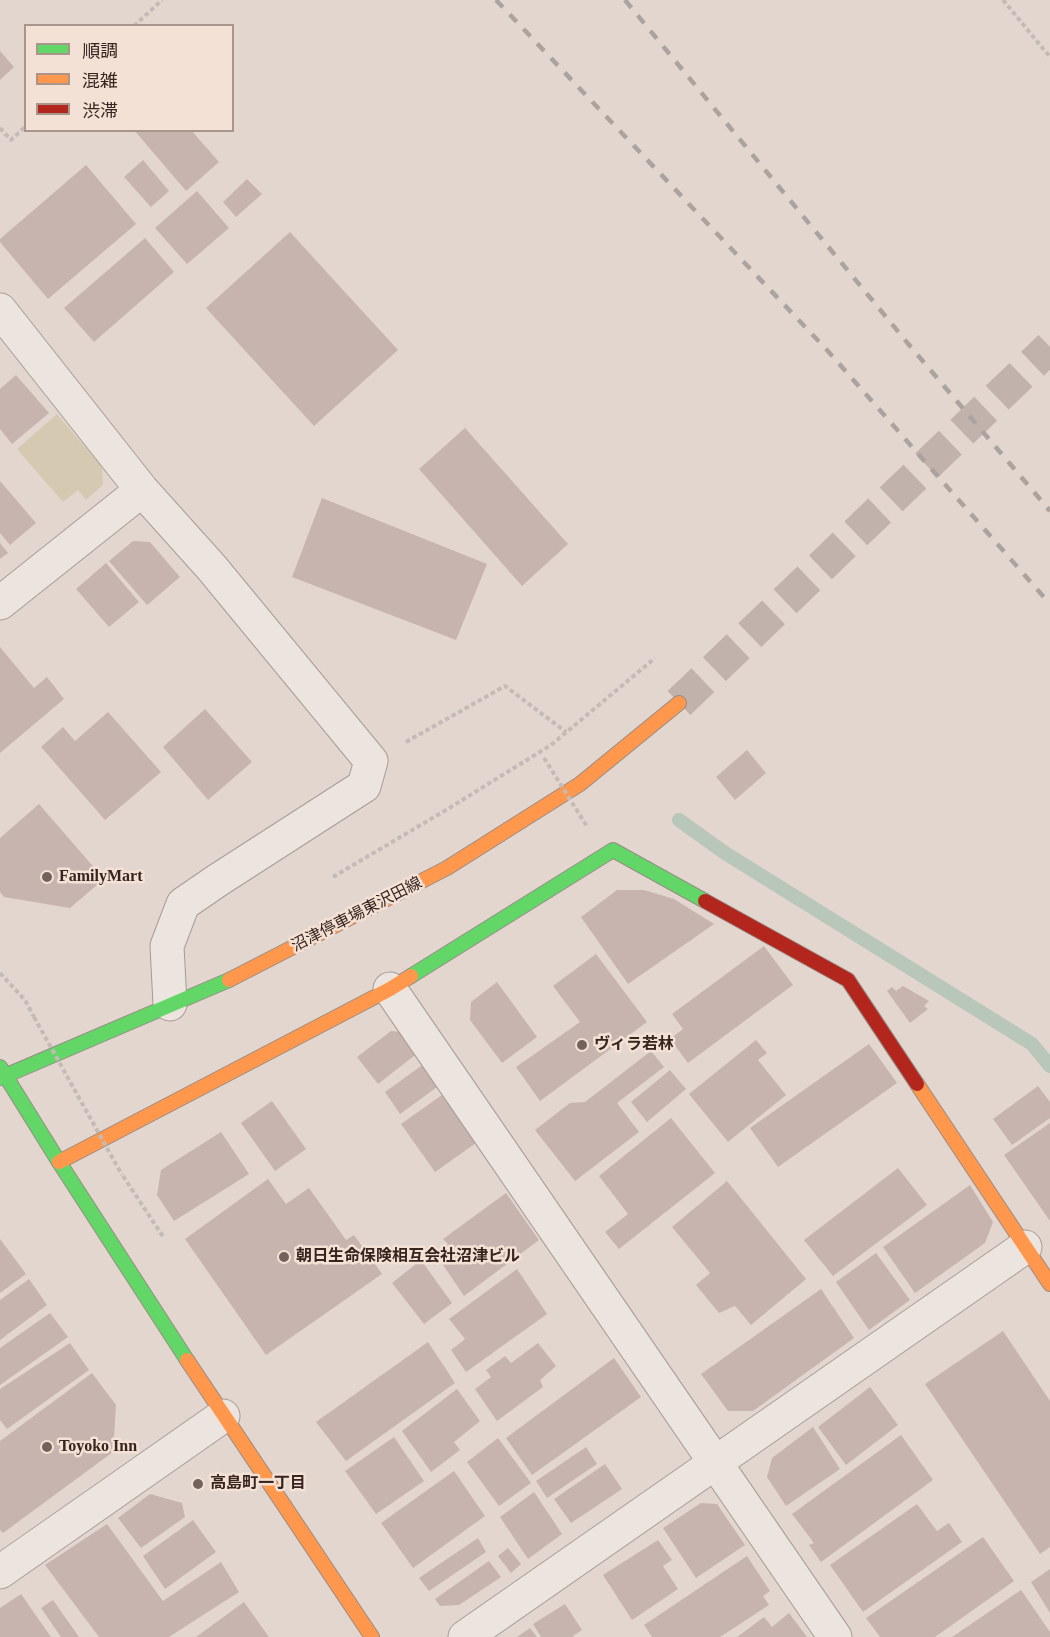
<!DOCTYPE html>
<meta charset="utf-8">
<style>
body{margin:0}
#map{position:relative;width:1050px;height:1637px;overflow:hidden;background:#e3d6ce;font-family:"Times New Roman","Noto Sans JP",serif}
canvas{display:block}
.legend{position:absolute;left:24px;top:24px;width:210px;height:108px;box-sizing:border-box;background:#f4e1d5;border:2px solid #a8958c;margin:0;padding:8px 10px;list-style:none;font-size:18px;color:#37241f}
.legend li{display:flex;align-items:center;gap:12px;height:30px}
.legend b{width:30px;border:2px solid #a8958c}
</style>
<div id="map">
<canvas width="1050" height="1637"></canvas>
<ul class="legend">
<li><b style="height:8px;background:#63d668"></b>順調</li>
<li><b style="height:8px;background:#ff974d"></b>混雑</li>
<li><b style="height:8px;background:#b3261e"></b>渋滞</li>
</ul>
</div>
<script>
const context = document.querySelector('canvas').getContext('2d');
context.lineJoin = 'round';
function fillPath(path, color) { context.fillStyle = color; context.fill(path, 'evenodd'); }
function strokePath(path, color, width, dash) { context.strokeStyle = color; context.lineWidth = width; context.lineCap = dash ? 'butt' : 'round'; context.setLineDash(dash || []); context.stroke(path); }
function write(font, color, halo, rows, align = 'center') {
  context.font = font + ' "Times New Roman","Noto Sans JP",serif'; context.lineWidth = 5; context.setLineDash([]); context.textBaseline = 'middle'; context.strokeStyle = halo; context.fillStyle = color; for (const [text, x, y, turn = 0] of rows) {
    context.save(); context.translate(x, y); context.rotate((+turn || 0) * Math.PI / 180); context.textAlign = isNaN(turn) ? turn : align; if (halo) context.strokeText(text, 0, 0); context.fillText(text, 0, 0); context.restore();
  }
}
fillPath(new Path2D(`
 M57 414 102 467 103 485 86 500 78 490 63 502 17 449Z`), '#d5cab1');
strokePath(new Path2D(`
 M679 820 725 853 1032 1044 1050 1066`), '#b9c6ba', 14);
fillPath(new Path2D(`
 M0 51 14 67 0 80Z
 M134 130H191L219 162 186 191Z
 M143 160 169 191 151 207 124 177Z
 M86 165 136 224 48 299 0 242V239Z
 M247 179 262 194 236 217 223 202Z
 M197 191 229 228 187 264 155 228Z
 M290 232 398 350 314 426 206 308Z
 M145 238 174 272 94 342 64 308Z
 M16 375 49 413 12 444 0 429V389Z
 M465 428 568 544 522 586 419 469Z
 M0 481 36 523 10 545 0 533Z
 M322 498 487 564 456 640 292 577Z
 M133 541 150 542 180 577 147 605 109 561Z
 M0 543 8 553 0 559Z
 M106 563 139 602 109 627 76 589Z
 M0 647 34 688 47 677 64 699 0 753Z
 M205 709 252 762 208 800 163 747Z
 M108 712 161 772 105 820 41 747 63 727 75 741Z
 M747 750 766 773 735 800 716 777Z
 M39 804 104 879 70 908 4 897 0 892V838Z
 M617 890H644L674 899 714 924 628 984 581 917Z
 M764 946 793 985 688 1063 670 1039 683 1029 672 1014Z
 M596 954 647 1022 540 1101 516 1067 580 1022 553 986Z
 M497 982 537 1037 502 1063 470 1020 471 1002Z
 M903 986 929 1001 924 1006 928 1009 910 1023 887 991 892 987 896 991Z
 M391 1031 403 1032 419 1052 378 1084 357 1057Z
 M756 1040 767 1053 758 1060 786 1095 728 1142 689 1094Z
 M869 1044 897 1083 778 1167 750 1128Z
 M651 1051 664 1067 617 1103 639 1132 575 1181 535 1130 570 1103 585 1102Z
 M428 1061 444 1082 400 1114 385 1092Z
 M670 1070 686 1089 647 1122 631 1102Z
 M1038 1086 1050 1102V1118L1012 1145 993 1119Z
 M442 1095 476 1143 435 1172 401 1124Z
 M272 1101 306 1149 275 1171 241 1123Z
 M671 1118 715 1173 619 1249 605 1232 628 1214 599 1176Z
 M1050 1123V1221L1004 1155Z
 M221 1132 249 1174 174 1221 157 1195 161 1170Z
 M898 1168 927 1205 833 1276 804 1240Z
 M268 1179 286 1204 309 1188 346 1240 354 1235 382 1274 266 1355 185 1239Z
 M727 1181 806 1279 751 1325 735 1306 719 1313 696 1285 710 1273 672 1227Z
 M970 1185 993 1222 985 1243 915 1293 883 1247Z
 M506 1193 539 1240 464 1296 435 1253 448 1244 443 1239Z
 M0 1239 26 1274 0 1293Z
 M876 1253 910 1300 869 1330 836 1282Z
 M421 1260 452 1303 424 1324 392 1283Z
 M517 1269 547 1314 466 1372 451 1350 465 1339 449 1319Z
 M29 1279 47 1305 0 1340V1300Z
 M821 1289 854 1338 753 1411H728L701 1374Z
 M50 1313 68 1337 0 1385V1348Z
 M1003 1331 1050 1401V1547L1040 1554 925 1384Z
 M428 1342 455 1383 346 1461 316 1422Z
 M70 1343 89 1370 7 1429 0 1420V1389Z
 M538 1343 556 1366 540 1380 543 1387 497 1421 475 1389 491 1377 486 1370 505 1356 511 1363Z
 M614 1358 641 1397 532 1475 506 1438Z
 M92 1373 116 1405 113 1452 3 1533 0 1530V1441Z
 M870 1387 898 1425 846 1465 818 1427Z
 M457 1389 480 1421 454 1442 460 1450 431 1472 402 1431Z
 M813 1427 840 1469 786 1506 767 1477 772 1458Z
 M901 1435 933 1480 821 1562 809 1545 814 1543 792 1514Z
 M394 1437 424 1481 376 1514 345 1471Z
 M498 1438 531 1483 499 1506 467 1462Z
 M586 1447 597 1464 547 1498 536 1481Z
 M605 1464 622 1489 571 1523 554 1499Z
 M454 1471 485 1516 413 1568 381 1523Z
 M534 1492 562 1534 528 1559 500 1517Z
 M150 1494 182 1503 185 1517 141 1548 118 1518Z
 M701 1503 717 1504 745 1545 696 1578 663 1528Z
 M917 1504 937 1531 949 1523 962 1542 863 1612 830 1565Z
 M193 1520 216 1552 165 1589 143 1556Z
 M107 1524 163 1601 221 1562 239 1592 169 1637H99L45 1565Z
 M983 1537 1014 1581 935 1637H880L866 1618Z
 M478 1538 486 1552 429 1591 419 1578Z
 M658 1540 672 1560 663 1566 678 1589 632 1620 603 1575Z
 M508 1548 521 1564 511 1573 498 1556Z
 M747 1556 770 1591 763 1596 769 1605 720 1637H652L644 1625Z
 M489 1561 501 1577 459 1605 440 1606 435 1599Z
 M1050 1569V1613L1031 1582Z
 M1021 1590 1050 1632V1637H952Z
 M21 1594 51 1637H0V1608Z
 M53 1600 79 1637H61L41 1608Z
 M244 1602 269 1637H196Z
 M565 1604 582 1630 573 1636 574 1637H541L533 1624Z
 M789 1613 807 1637H737L764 1617 772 1627Z
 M530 1628 537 1637H517Z`), '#c7b4af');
strokePath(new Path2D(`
 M679 703 1050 347`), '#c1b2ab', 33, [33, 16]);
const street = new Path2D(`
 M0 310 142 490 212 568 371 761 364 786 218 880 183 904 167 946 170 1004
 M0 603 142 490
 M390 989 835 1637
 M0 1572 223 1416
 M465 1637 1025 1247`);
const fast = new Path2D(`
 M411 976 613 850 705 901
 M0 1067 59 1162 187 1360
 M0 1078 229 980`);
const slow = new Path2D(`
 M229 980 447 868 580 784 679 703
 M917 1084 1050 1284
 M59 1162 390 989 411 976
 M187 1360 372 1637`);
const jam = new Path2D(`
 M705 901 848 980 917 1084`);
strokePath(street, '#a89c97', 35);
strokePath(fast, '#988c86', 16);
strokePath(slow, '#988c86', 16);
strokePath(jam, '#988c86', 16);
strokePath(new Path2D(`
 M1003 0 1050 57
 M134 26 162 0
 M0 128 11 140 26 126
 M406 742 505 686 566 732
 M333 877 446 810 551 745 655 658
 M0 973 25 1000 34 1017
 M123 1176 164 1238`), '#c4bbb6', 4, [4.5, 3]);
strokePath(street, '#ece4df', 33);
strokePath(fast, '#63d668', 14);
strokePath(slow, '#ff974d', 14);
strokePath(jam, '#b3261e', 14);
strokePath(new Path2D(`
 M496 0 827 350 1050 604
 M625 0 910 346 1050 511`), '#aba39f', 4.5, [10, 10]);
strokePath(new Path2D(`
 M544 758 588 828
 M34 1017 122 1175`), '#c4bbb6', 4, [4.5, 3]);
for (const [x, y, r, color] of [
 [47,877,6,"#73625c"],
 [582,1045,6,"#73625c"],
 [284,1257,6,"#73625c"],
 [47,1447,6,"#73625c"],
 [198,1484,6,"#73625c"]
]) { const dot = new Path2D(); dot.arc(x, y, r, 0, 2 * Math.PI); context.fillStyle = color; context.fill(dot); strokePath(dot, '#f4e1d5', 2); }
write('bold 16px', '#37241f', '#f4e1d5', [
 ["FamilyMart",59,877],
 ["ヴィラ若林",594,1045],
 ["朝日生命保険相互会社沼津ビル",296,1257],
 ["Toyoko Inn",59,1447],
 ["高島町一丁目",210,1484]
], 'left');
write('16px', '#37241f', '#f4e1d5', [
 ["沼津停車場東沢田線",357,915,-27]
]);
</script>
